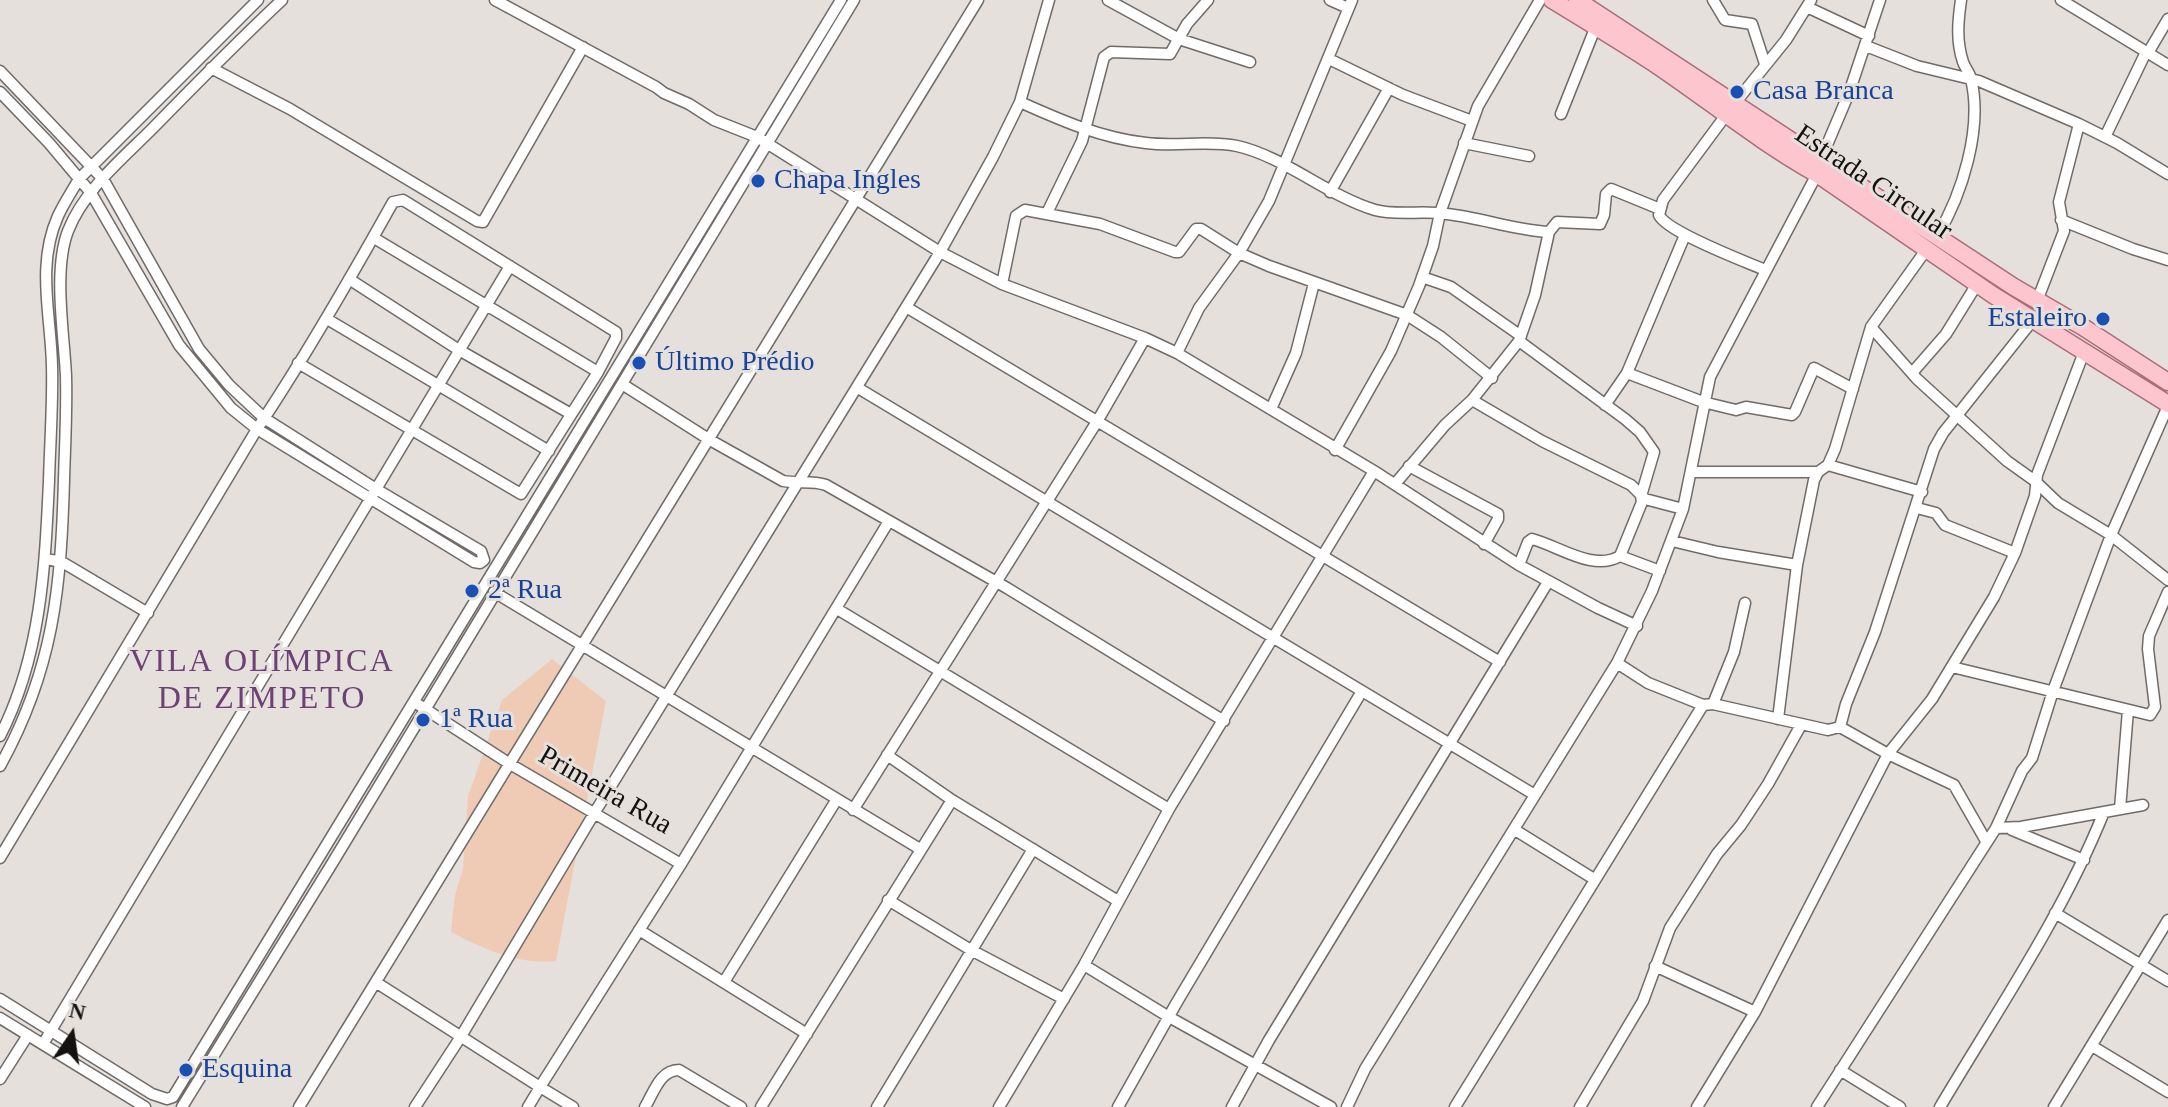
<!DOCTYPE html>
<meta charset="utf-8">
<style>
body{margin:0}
#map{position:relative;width:2168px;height:1107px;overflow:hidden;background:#e6e0dd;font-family:"Times New Roman",serif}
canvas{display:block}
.north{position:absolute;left:32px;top:995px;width:80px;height:80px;-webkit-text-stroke:6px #e6e0dd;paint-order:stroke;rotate:13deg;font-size:22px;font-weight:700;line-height:32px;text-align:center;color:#141211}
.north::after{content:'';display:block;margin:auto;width:28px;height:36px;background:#141211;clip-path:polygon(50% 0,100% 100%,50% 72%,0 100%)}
</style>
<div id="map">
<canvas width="2168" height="1107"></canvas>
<div class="north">N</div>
</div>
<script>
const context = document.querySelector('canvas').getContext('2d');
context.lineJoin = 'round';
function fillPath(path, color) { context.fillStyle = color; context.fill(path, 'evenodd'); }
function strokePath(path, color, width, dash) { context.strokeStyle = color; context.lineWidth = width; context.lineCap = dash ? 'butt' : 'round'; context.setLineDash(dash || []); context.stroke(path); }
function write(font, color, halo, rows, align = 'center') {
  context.font = font + ' "Times New Roman",serif'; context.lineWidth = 6; context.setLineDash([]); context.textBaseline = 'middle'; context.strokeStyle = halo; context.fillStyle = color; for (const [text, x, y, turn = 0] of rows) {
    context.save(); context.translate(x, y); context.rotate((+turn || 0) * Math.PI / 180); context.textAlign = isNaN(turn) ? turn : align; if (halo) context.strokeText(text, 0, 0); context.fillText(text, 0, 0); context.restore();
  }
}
fillPath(new Path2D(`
 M552 659 606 701 556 961C519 965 483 949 451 932L455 895 463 869 468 796 502 700Z`), '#efcbb5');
const minor = new Path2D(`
 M495 0 656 87 664 93 689 104 714 120 757 137 940 252 1002 284 1145 338 1177 353 1374 471 1519 565 1598 608 1637 626
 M1108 0 1179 39 1250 62
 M1330 0 1348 8
 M1713 0 1725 20 1752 24 1765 64
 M2061 0 2168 65
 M1807 7 1869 36
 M1866 46 1917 66 1979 81 2079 124 2117 143 2168 174
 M2148 53 2168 19
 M1329 59 1403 95 1472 121
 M211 68 290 109 477 221 483 222 583 47
 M0 71 103 179 199 349 229 385 264 418 376 489 481 551 484 560 480 563 474 562 257 429 231 408 179 345 91 193 49 143 0 92
 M1020 102C1060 120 1101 138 1146 143 1176 147 1208 140 1237 146 1283 156 1328 196 1375 210 1395 216 1425 210 1447 214 1482 218 1514 230 1549 232L1557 222 1600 224 1604 215 1606 194 1611 189 1660 209
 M1735 103 1786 40 1811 0
 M1561 114 1596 26
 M1726 115 1663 200 1659 215C1667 232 1744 261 1765 270
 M2105 137 2146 52
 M1464 143 1529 156
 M1821 159 1849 93 1880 0
 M1330 192 1389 88
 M1047 213 1082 141 1104 57 1111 52 1170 54 1187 24 1208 0
 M2061 220 2133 249 2168 260
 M1937 236C1962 195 1983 128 1971 79 1970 73 1965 68 1963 62 1956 41 1958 21 1961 0
 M374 238 598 372
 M1422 277 1451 287 1521 336
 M349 279 459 350 571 414
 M1002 284 1016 216 1025 210 1100 224 1175 252H1179L1196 229H1201L1239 253 1269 266 1407 315 1441 337 1492 378
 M2037 301 2064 231 2059 202 2079 124
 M906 307 1500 662
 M327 319 549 451
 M1871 327 1917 379 2007 461 2035 481 2058 503 2111 535 2168 580
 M1177 353 1199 308 1239 253 1269 201 1352 0
 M1627 373 1703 402 1736 410 1746 407 1792 415 1795 412 1814 368 1853 389
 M1912 373 1946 334 1977 284
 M622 384 710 440 783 481C798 484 811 480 826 485L1007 588 1224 721
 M858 388 1535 795
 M1472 400 1542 441 1631 485 1645 499 1683 509
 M1605 405 1627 373 1685 235
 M1271 409 1296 353 1314 283
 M1335 450 1391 351 1419 286 1433 246 1440 213 1478 106 1540 0
 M1828 465 1922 492
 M1409 466 1498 514V519L1484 544
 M1691 472H1818
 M1395 484 1445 425 1472 400 1519 341 1535 295 1549 232
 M1917 508 1936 513 1945 525 2015 553
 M1672 541 1718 552 1797 565
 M1620 556 1660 571
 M46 559 62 562 148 613
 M1519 565 1528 542 1532 539C1559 546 1593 572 1620 556L1642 502 1641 496 1654 452 1640 432 1625 419 1519 341
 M494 592 920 849
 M837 609 1169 809
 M1617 663 1648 683 1703 705 1713 704 1828 730 1840 727 1888 754 1954 785 1986 841
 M1952 667 2150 715 2155 707 2148 649 2149 636 2168 592
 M1713 704 1734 652 1745 603
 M419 705 510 764 681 864
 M1778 719 1797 565 1814 480 1818 472 1828 465 1835 449 1871 327 1926 250
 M1840 727 1846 704 1875 632 1934 449 1943 433 2033 320
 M0 736C41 656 45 568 49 481 50 443 53 404 52 366 51 315 36 265 58 216 64 203 72 191 79 179L258 0
 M887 755 952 800 1118 901
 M0 766C54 669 61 587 64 479 65 445 67 410 66 376 64 333 53 270 68 231 84 190 122 159 152 129 195 85 237 42 282 0
 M2120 809 2128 710
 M853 810 1098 420 1145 338
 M1996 828 2021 827 2143 805
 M1515 830 1594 879
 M2012 830 2084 860
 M0 858 257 429C306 356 350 279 393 202L403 200 616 332V338L598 372 521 494 298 363
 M888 900 971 950 1064 999
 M2055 913 2168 981
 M639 930 807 1034
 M1084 965 1169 1017 1331 1107
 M1655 966 1755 1012
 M724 982 837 799
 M377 983 540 1087 681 864 889 521
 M0 999 152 1094 167 1099 173 1097 841 0
 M0 1018 145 1107
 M43 1044 510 266
 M2092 1046 2168 1092
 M1840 1070 1900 1107
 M0 1079 28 1035
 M182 1107 333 862 854 0
 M299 1107 978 0
 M415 1107 460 1038 595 812 940 252 993 157 1020 102 1049 0
 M528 1107 540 1087 573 1107
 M645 1107C654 1092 660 1070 679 1070L741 1107
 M761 1107 952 800
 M877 1107 1033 849
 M999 1107 1084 965 1169 809 1374 471
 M1118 1107 1177 1002 1362 691
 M1232 1107 1269 1040 1548 582
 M1347 1107 1365 1069 1617 663 1652 591 1683 509 1710 377 1817 174
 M1455 1107 1703 705
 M1580 1107 1643 1001 1670 928 1717 854 1741 825 1768 784 1801 725
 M1697 1107 1755 1012 1888 754 1932 699 1994 597 2015 553 2035 496 2037 475 2084 352
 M1817 1107 1996 828 2022 771 2032 758 2053 691 2111 535 2168 406
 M1940 1107C1997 1011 2062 916 2104 812
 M2054 1107 2168 920`);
const primary = new Path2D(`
 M1552 0C1588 22 1623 43 1658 66 1711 102 1760 142 1817 174L1993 295 2168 404
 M1577 0 2014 287 2083 327 2168 382`);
strokePath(minor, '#706b68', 13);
strokePath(primary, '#ab6d77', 19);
strokePath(minor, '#fff', 10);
strokePath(primary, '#fdc5ce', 16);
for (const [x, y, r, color] of [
 [1737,92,8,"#1a4fb4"],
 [758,181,8,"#1a4fb4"],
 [2103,319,8,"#1a4fb4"],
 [639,363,8,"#1a4fb4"],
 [472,591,8,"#1a4fb4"],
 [423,720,8,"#1a4fb4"],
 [186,1070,8,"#1a4fb4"]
]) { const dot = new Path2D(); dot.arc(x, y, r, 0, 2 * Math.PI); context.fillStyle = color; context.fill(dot); strokePath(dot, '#e6e0dd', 3); }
write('28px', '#164399', '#e6e0dd', [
 ["Casa Branca",1753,92],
 ["Chapa Ingles",774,181],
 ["Estaleiro",2087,319,"right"],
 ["Último Prédio",655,363],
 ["2ª Rua",488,591],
 ["1ª Rua",439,720],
 ["Esquina",202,1070]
], 'left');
write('28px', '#141211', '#e6e0dd', [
 ["Estrada Circular",1873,183,34],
 ["Primeira Rua",605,791,30]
]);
context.letterSpacing = '2px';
write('32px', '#6d4076', '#e6e0dd', [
 ["VILA OLÍMPICA",262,663],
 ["DE ZIMPETO",262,700]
]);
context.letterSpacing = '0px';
</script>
